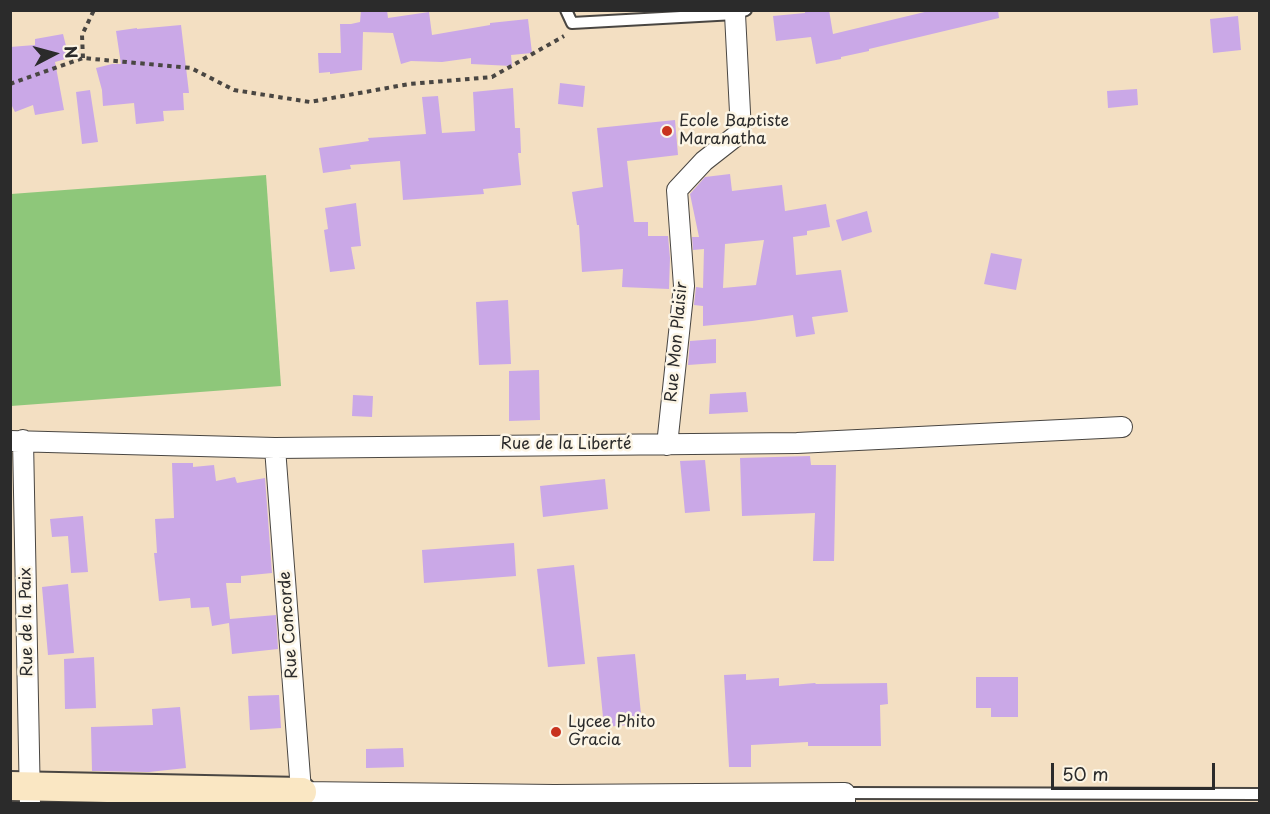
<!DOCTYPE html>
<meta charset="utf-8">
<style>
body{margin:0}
#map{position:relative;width:1270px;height:814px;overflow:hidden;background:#f3dfc2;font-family:"Playpen Sans",sans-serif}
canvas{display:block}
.frame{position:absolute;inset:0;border:12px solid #2b2b2b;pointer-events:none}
.north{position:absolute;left:24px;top:24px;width:60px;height:60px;-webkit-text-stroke:4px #fcf5e5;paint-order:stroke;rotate:84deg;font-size:16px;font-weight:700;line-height:24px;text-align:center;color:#2b2b2b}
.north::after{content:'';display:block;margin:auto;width:21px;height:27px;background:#2b2b2b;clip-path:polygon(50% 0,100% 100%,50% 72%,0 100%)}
.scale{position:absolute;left:1051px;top:763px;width:164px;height:27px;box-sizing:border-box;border:3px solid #2b2b2b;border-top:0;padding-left:8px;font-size:18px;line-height:21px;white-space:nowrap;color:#2b2b2b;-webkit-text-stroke:4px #fcf5e5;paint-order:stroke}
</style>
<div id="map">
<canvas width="1270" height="814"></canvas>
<div class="frame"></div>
<div class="north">N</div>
<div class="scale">50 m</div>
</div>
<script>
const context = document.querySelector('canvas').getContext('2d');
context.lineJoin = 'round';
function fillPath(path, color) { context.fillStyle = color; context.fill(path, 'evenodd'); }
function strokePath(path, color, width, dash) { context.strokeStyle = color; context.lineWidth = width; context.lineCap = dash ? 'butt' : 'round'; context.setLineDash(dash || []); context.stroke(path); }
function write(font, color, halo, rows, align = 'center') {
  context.font = font + ' "Playpen Sans",sans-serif'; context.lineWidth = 5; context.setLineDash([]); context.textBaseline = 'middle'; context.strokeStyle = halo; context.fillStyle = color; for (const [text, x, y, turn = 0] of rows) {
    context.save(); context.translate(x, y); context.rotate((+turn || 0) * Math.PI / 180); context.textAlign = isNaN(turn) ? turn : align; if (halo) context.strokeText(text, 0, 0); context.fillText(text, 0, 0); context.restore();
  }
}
fillPath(new Path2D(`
 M266 175 281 386 11 406V194Z`), '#8ec77a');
fillPath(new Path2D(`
 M361 10H387L388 18 429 12 432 35 490 25V23L528 19 532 53 511 55 512 66 471 64V58L442 62 411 61 401 64 393 33 363 32 362 70 330 74V72L319 73 318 53H341L340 24H351L360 22Z
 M805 10H829L833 34 933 10H998L999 18 869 49V51L841 57V59L816 64 811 37 776 41 773 16 805 13Z
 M1238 16 1241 50 1213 53 1210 19Z
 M181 25 189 93H183L184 110 163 111 164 121 136 124 134 103 103 106 102 90 96 68 112 64H121L116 31 137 28V29Z
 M63 34 69 58 55 62 64 110 35 115 33 105 15 112 10 102V47L35 45V39Z
 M560 83 585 86 583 107 558 104Z
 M513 88 515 128H520L521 153H518L521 185 483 189 484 194 403 200 400 161 350 165 351 169 323 173 319 148 369 141 368 138 426 134 422 97 438 96 442 133 475 131 473 92Z
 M1137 89 1138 105 1108 108 1107 91Z
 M90 90 98 142 82 144 76 92Z
 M675 120 678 155 627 161 634 222H648V236H668L670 258 669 289 622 287 623 269 582 272 579 225H577L572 192 603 187 597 128Z
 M730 174 732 191 782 185 785 211 826 204 830 227 807 231V235L793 237 796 275 841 270 848 312 812 317 815 334 796 337 793 315 752 321 703 326V306L694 305 696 287 703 288 704 249 693 250 692 237H699L690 194 705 177ZM764 240 756 285 723 288 725 244Z
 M356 203 361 246 351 247 355 269 330 272 324 230 328 229 325 208Z
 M867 211 872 232 842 241 836 220Z
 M991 253 1022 259 1016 290 984 284Z
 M508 300 511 364 479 365 476 302Z
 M716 339V363L688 365 690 341Z
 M539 370 540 420 509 421V371Z
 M746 392 748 412 709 414 710 394Z
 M353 395 373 396 372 417 352 416Z
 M810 456 811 465H836L834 561H813L815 513 742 516 740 458Z
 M705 460 710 511 685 513 680 461Z
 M172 463H193V467L214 465 216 481 235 477 237 483 265 478 272 573 241 576V583H226L230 619 276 615 278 649 232 654 229 623 212 626 209 607 191 608 190 598 159 601 154 553H157L155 519 174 518Z
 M605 479 608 509 543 517 540 486Z
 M83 516 88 572 71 573 68 536 52 537 50 519Z
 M514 543 516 576 424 583 422 550Z
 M574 565 585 664 548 667 537 569Z
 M68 584 74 653 48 655 42 587Z
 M635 654 642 724 604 727 597 657Z
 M94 657 96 708 65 709 64 659Z
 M746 674V680L779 678V686L815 683 816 684 887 683 888 704 880 705 881 746H808V742L751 745V767H729L724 675Z
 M976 677H1018V717H991V708H976Z
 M279 695 281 728 250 730 248 696Z
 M180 707 186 768 149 772 92 771 91 727 153 725 152 709Z
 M403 748 404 767 366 768V749Z`), '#caa8e7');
const lane = new Path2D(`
 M566 10 572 23 735 14 746 10
 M845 793 1260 794`);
const street = new Path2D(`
 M23 440 30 804
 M10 441 275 448 797 443 1122 427
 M667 445 684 286 677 190 704 161 741 132 735 14
 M275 448 302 804
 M302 792 554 795 845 793V804`);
const secondary = new Path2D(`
 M10 786 302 792`);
strokePath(lane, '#494642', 14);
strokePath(street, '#494642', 22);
strokePath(secondary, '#494642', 32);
strokePath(new Path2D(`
 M83 58 82 35 94 10
 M10 84 83 58 191 68 234 90 310 102 409 84 492 77 564 36`), '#494642', 4, [4.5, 4.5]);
strokePath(lane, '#fff', 10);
strokePath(street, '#fff', 20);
strokePath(secondary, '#fae7c3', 28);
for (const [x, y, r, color] of [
 [667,131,6,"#c8321e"],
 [556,732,6,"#c8321e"]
]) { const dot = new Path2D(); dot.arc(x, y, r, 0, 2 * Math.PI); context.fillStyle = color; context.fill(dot); strokePath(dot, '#fcf5e5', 2); }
write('16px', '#2b2b2b', '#fcf5e5', [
 ["Ecole Baptiste",679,122],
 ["Maranatha",679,140],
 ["Lycee Phito",568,723],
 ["Gracia",568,741]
], 'left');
write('16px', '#2b2b2b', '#fcf5e5', [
 ["Rue Mon Plaisir",677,342,-85],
 ["Rue de la Liberté",566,445],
 ["Rue de la Paix",27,622,-91],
 ["Rue Concorde",289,625,-94]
]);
</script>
